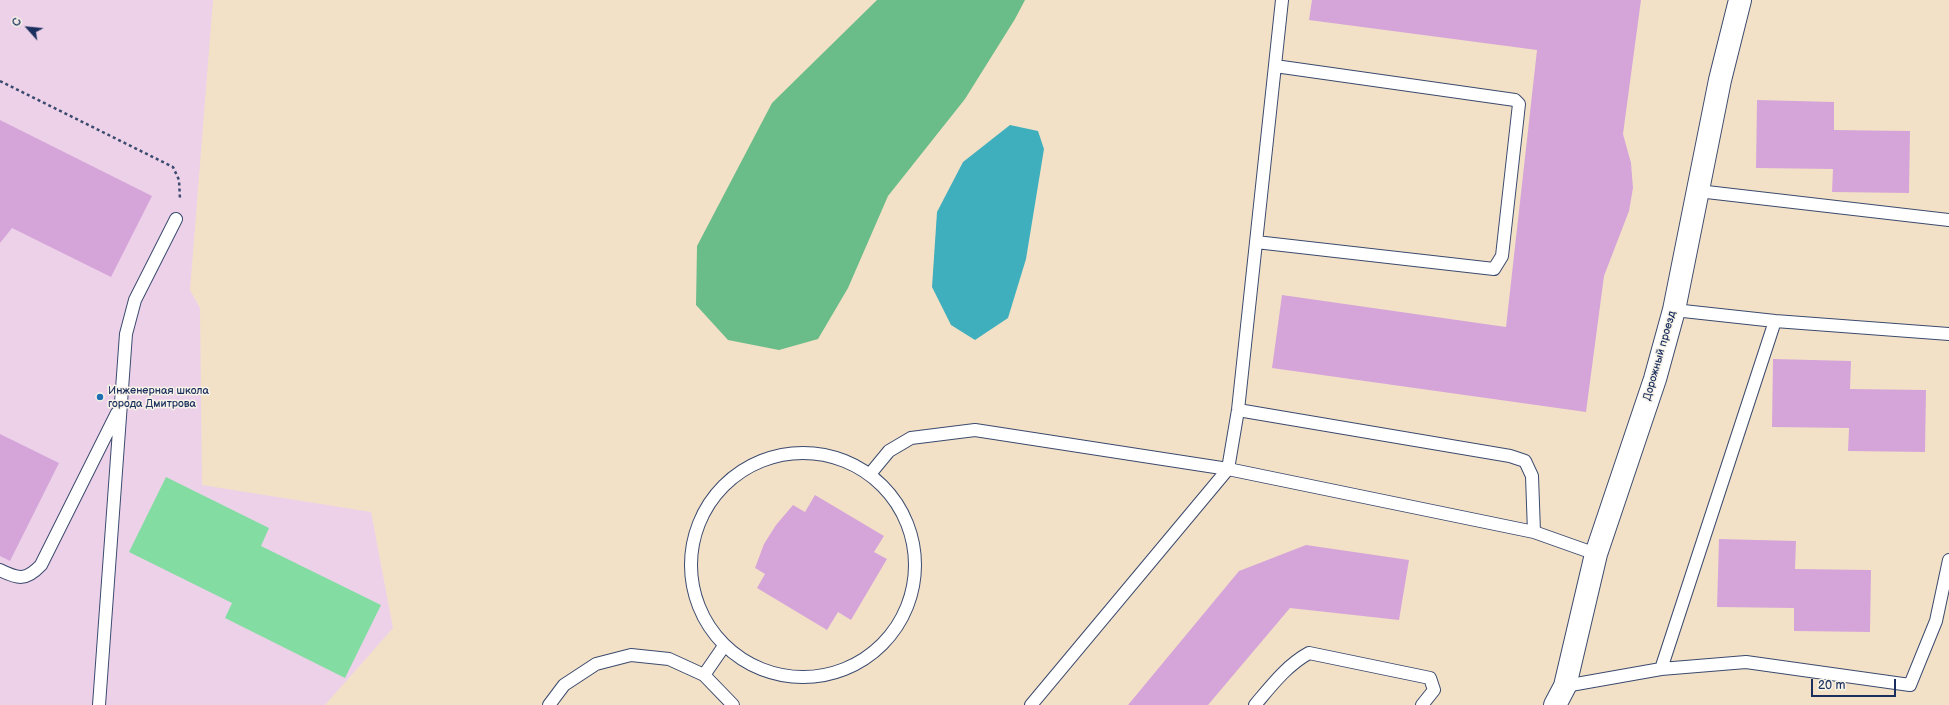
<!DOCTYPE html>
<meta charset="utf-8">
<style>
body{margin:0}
#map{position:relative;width:1949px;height:705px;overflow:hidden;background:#f3e1c7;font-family:"Balsamiq Sans",sans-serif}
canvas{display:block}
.north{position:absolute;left:8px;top:8px;width:40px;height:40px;-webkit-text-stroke:3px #f7f3e8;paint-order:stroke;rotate:297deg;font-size:11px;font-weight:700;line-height:16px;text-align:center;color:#1b2f5e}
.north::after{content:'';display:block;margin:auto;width:14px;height:18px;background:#1b2f5e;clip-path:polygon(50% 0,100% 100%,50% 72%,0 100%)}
.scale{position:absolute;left:1811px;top:679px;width:85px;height:18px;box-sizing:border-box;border:2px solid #1b2f5e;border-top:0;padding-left:5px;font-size:12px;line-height:14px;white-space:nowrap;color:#1b2f5e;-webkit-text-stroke:3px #f7f3e8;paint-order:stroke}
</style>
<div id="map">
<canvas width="1949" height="705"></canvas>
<div class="north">С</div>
<div class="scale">20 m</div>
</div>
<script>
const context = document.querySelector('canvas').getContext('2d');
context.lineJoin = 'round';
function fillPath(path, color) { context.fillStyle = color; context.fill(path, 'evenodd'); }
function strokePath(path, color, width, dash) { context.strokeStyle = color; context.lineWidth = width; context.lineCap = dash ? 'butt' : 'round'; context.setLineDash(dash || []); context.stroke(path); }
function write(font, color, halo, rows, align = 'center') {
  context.font = font + ' "Balsamiq Sans",sans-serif'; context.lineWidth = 3; context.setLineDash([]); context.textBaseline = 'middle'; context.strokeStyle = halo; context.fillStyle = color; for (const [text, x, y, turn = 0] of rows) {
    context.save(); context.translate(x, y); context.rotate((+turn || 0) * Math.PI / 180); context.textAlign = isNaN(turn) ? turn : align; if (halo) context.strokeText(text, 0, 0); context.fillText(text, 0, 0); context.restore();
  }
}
fillPath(new Path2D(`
 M0 0H213L190 290 200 308 202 485 371 512 393 628 325 705H0Z`), '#edd1e9');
fillPath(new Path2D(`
 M166 477 269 528 261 546 381 605 345 678 225 618 232 603 129 552Z`), '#83dda3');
fillPath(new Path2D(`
 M877 0H1025L1015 19 965 99 888 196 848 288 818 339 779 350 728 340 696 305 697 246 772 103Z`), '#6abc89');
fillPath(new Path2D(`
 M1010 125 1038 131 1044 149 1026 259 1008 318 975 340 951 325 932 287 937 212 963 162Z`), '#40afbd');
fillPath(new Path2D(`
 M1312 0H1641L1623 134 1631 163 1633 188 1629 211 1604 276 1586 412 1272 368 1282 295 1506 327 1537 50 1309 20Z
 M1757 100 1834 102V130L1910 131 1909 193 1832 192 1833 169 1756 168Z
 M0 120 152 196 111 277 12 228 0 243Z
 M1773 359 1851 361 1850 389 1926 390 1925 452 1848 451 1849 428 1772 427Z
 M0 434 59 463 10 561 0 556Z
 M815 495 884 536 874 552 887 559 851 620 838 612 827 630 757 588 765 574 755 568 764 544 776 525 793 505 805 512Z
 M1719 539 1796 541 1795 569 1871 570 1870 632 1794 631V608L1717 607Z
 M1306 545 1409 560 1399 620 1290 608 1208 705H1128L1239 571Z`), '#d5a5da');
const lane = new Path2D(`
 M1698 191 1949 220
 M1256 242 1494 269 1502 256 1519 104 1515 100 1275 66
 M1674 310 1775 321 1949 334
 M1238 410 1510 456 1525 461 1532 476 1534 532
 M691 565a112 112 0 1 1 224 0a112 112 0 1 1-224 0Z
 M870 474 889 451 911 438 975 430 1228 469 1534 532 1596 554
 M0 570C18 579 26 581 41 565L117 413
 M1661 669 1775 321
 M704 675 724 646
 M1565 686 1661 669 1746 662 1910 685 1936 621 1949 560
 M99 705 126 334 135 300 176 219
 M549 705 564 685 596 664 631 655 669 659 704 675 733 705
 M1031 705 1228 469 1238 410 1282 0
 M1255 705C1271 686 1287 665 1309 653L1430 678 1434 690 1422 705`);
const street = new Path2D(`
 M1555 705 1565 686 1596 554 1655 379 1674 310 1720 80 1740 0`);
strokePath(lane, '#3b4a6e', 14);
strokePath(street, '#3b4a6e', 24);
strokePath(new Path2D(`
 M0 81 173 167 179 180 180 199`), '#3b4a6e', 2.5, [3, 3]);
strokePath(lane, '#fff', 12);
strokePath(street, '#fff', 22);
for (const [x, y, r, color] of [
 [100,397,4,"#1f6fb2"]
]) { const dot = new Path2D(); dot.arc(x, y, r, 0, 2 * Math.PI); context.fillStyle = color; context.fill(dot); strokePath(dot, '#f7f3e8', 1.5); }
write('11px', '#1b2f5e', '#f7f3e8', [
 ["Дорожный проезд",1660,356,-74]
]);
write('11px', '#1b2f5e', '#f7f3e8', [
 ["Инженерная школа",108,391],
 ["города Дмитрова",108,404]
], 'left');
</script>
